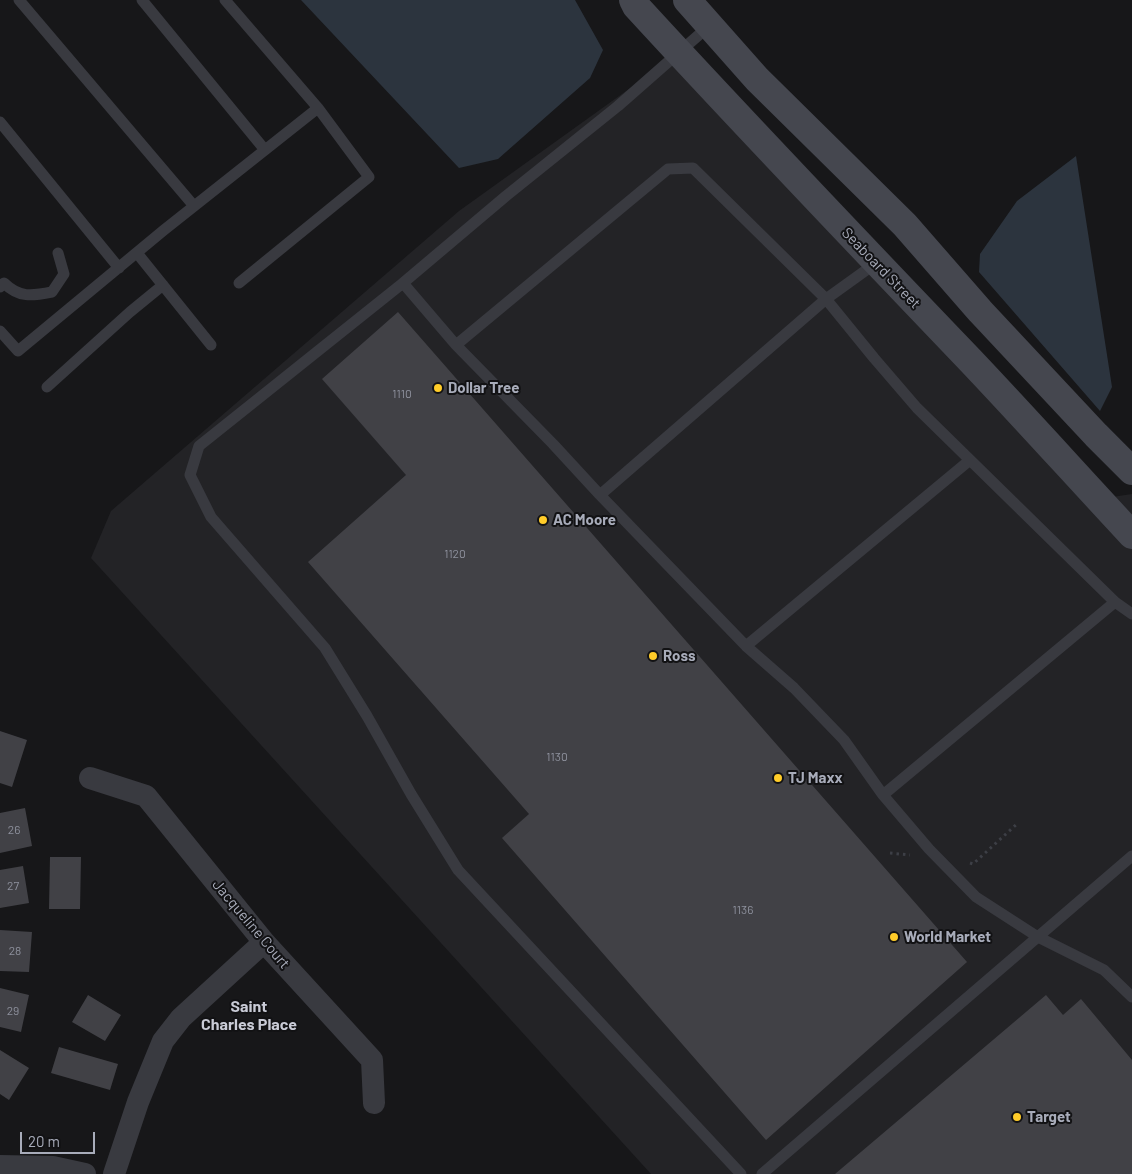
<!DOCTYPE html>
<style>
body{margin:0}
#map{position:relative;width:1132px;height:1174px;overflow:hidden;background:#171719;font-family:Barlow,sans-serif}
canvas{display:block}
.scale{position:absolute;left:20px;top:1132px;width:75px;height:22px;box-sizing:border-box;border:2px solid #a8acba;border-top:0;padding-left:6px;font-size:15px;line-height:18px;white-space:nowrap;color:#a8acba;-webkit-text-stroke:4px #121214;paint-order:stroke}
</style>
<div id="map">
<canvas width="1132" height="1174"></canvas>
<div class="scale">20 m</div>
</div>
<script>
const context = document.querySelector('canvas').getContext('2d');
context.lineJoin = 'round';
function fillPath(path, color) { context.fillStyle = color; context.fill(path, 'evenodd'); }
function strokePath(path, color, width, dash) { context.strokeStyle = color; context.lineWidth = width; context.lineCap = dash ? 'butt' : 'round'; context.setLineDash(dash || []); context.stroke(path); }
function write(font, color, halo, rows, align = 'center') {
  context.font = font + ' Barlow,sans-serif'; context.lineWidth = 4; context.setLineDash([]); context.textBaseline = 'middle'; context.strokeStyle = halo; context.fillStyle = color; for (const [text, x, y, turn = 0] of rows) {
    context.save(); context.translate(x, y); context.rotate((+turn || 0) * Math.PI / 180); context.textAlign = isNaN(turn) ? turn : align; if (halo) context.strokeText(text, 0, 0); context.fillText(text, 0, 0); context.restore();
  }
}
fillPath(new Path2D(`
 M679 53 1099 499 1132 494V1174H651L91 558 111 511 459 211Z`), '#232326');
fillPath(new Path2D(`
 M301 0H575L603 50 590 78 498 159 459 168Z
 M1076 156 1112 387 1100 411 979 272 980 254 1017 201Z`), '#2c343e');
fillPath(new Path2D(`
 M398 312 967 962 766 1140 502 838 529 814 308 562 406 475 322 379Z
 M0 731 27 740 12 787 0 783Z
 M25 808 32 846 0 853V813Z
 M50 857H81L80 909H49Z
 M23 866 29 903 0 908V870Z
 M0 930 32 932 29 972 0 971Z
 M0 988 29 995 21 1032 0 1027Z
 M88 995 121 1015 105 1041 72 1022Z
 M1046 995 1063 1015 1081 999 1132 1060V1174H835Z
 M59 1047 118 1064 110 1090 51 1073Z
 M0 1050 29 1068 9 1100 0 1094Z`), '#414146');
strokePath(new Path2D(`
 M890 853 910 855
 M970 863 973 864 1018 823`), '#3d3f46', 3, [2.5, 4]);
strokePath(new Path2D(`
 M19 0 194 206
 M142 0 265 150
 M225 0 318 108
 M709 26 618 106 506 196 403 283 199 446 190 475 211 517 325 648 367 716 411 794 458 870 741 1174
 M0 122 119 268
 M137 253 211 345
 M403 283 456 345 553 444 600 495 746 646 794 688 844 740 883 795 929 849 976 897 1038 937 1104 970 1132 997
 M0 287 4 283C19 298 32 296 52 292L64 274 58 253
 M0 331 18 351 164 230 318 108 369 177 239 283
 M456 345 668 169 693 168 826 299 874 358 917 408 1115 602 1132 614
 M47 387 130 312 163 285
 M600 495 826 299 876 263
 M746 646 970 460
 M883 795 1115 602
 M762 1174 1132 856`), '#393a40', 11);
strokePath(new Path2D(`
 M90 778 146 796 264 942 372 1060 374 1103
 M0 1166 53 1167 85 1174
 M114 1174 138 1102 163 1041 181 1018 264 942`), '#393a40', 22);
strokePath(new Path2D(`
 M633 0 636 6C746 126 858 243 970 360 1025 418 1078 477 1132 535
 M687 0 757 79 905 225 980 311 1096 435 1132 471`), '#45474f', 28);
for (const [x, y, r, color] of [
 [438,388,5,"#ffcc29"],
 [543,520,5,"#ffcc29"],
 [653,656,5,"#ffcc29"],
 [778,778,5,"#ffcc29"],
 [894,937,5,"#ffcc29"],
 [1017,1117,5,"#ffcc29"]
]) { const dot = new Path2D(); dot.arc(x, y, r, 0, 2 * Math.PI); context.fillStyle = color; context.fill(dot); strokePath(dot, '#121214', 2); }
write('12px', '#8e919d', null, [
 ["1110",402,394],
 ["1120",455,554],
 ["1130",557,757],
 ["26",14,830],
 ["27",13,886],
 ["1136",743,910],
 ["28",15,951],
 ["29",13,1011]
]);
write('15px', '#a8acba', '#121214', [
 ["Seaboard Street",881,268,46],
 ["Jacqueline Court",251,924,50]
]);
write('bold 15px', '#a8acba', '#121214', [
 ["Dollar Tree",448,388],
 ["AC Moore",553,520],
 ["Ross",663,656],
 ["TJ Maxx",788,778],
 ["World Market",904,937],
 ["Target",1027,1117]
], 'left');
write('bold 16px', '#c9cbd6', '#121214', [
 ["Saint",249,1007],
 ["Charles Place",249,1025]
]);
</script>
